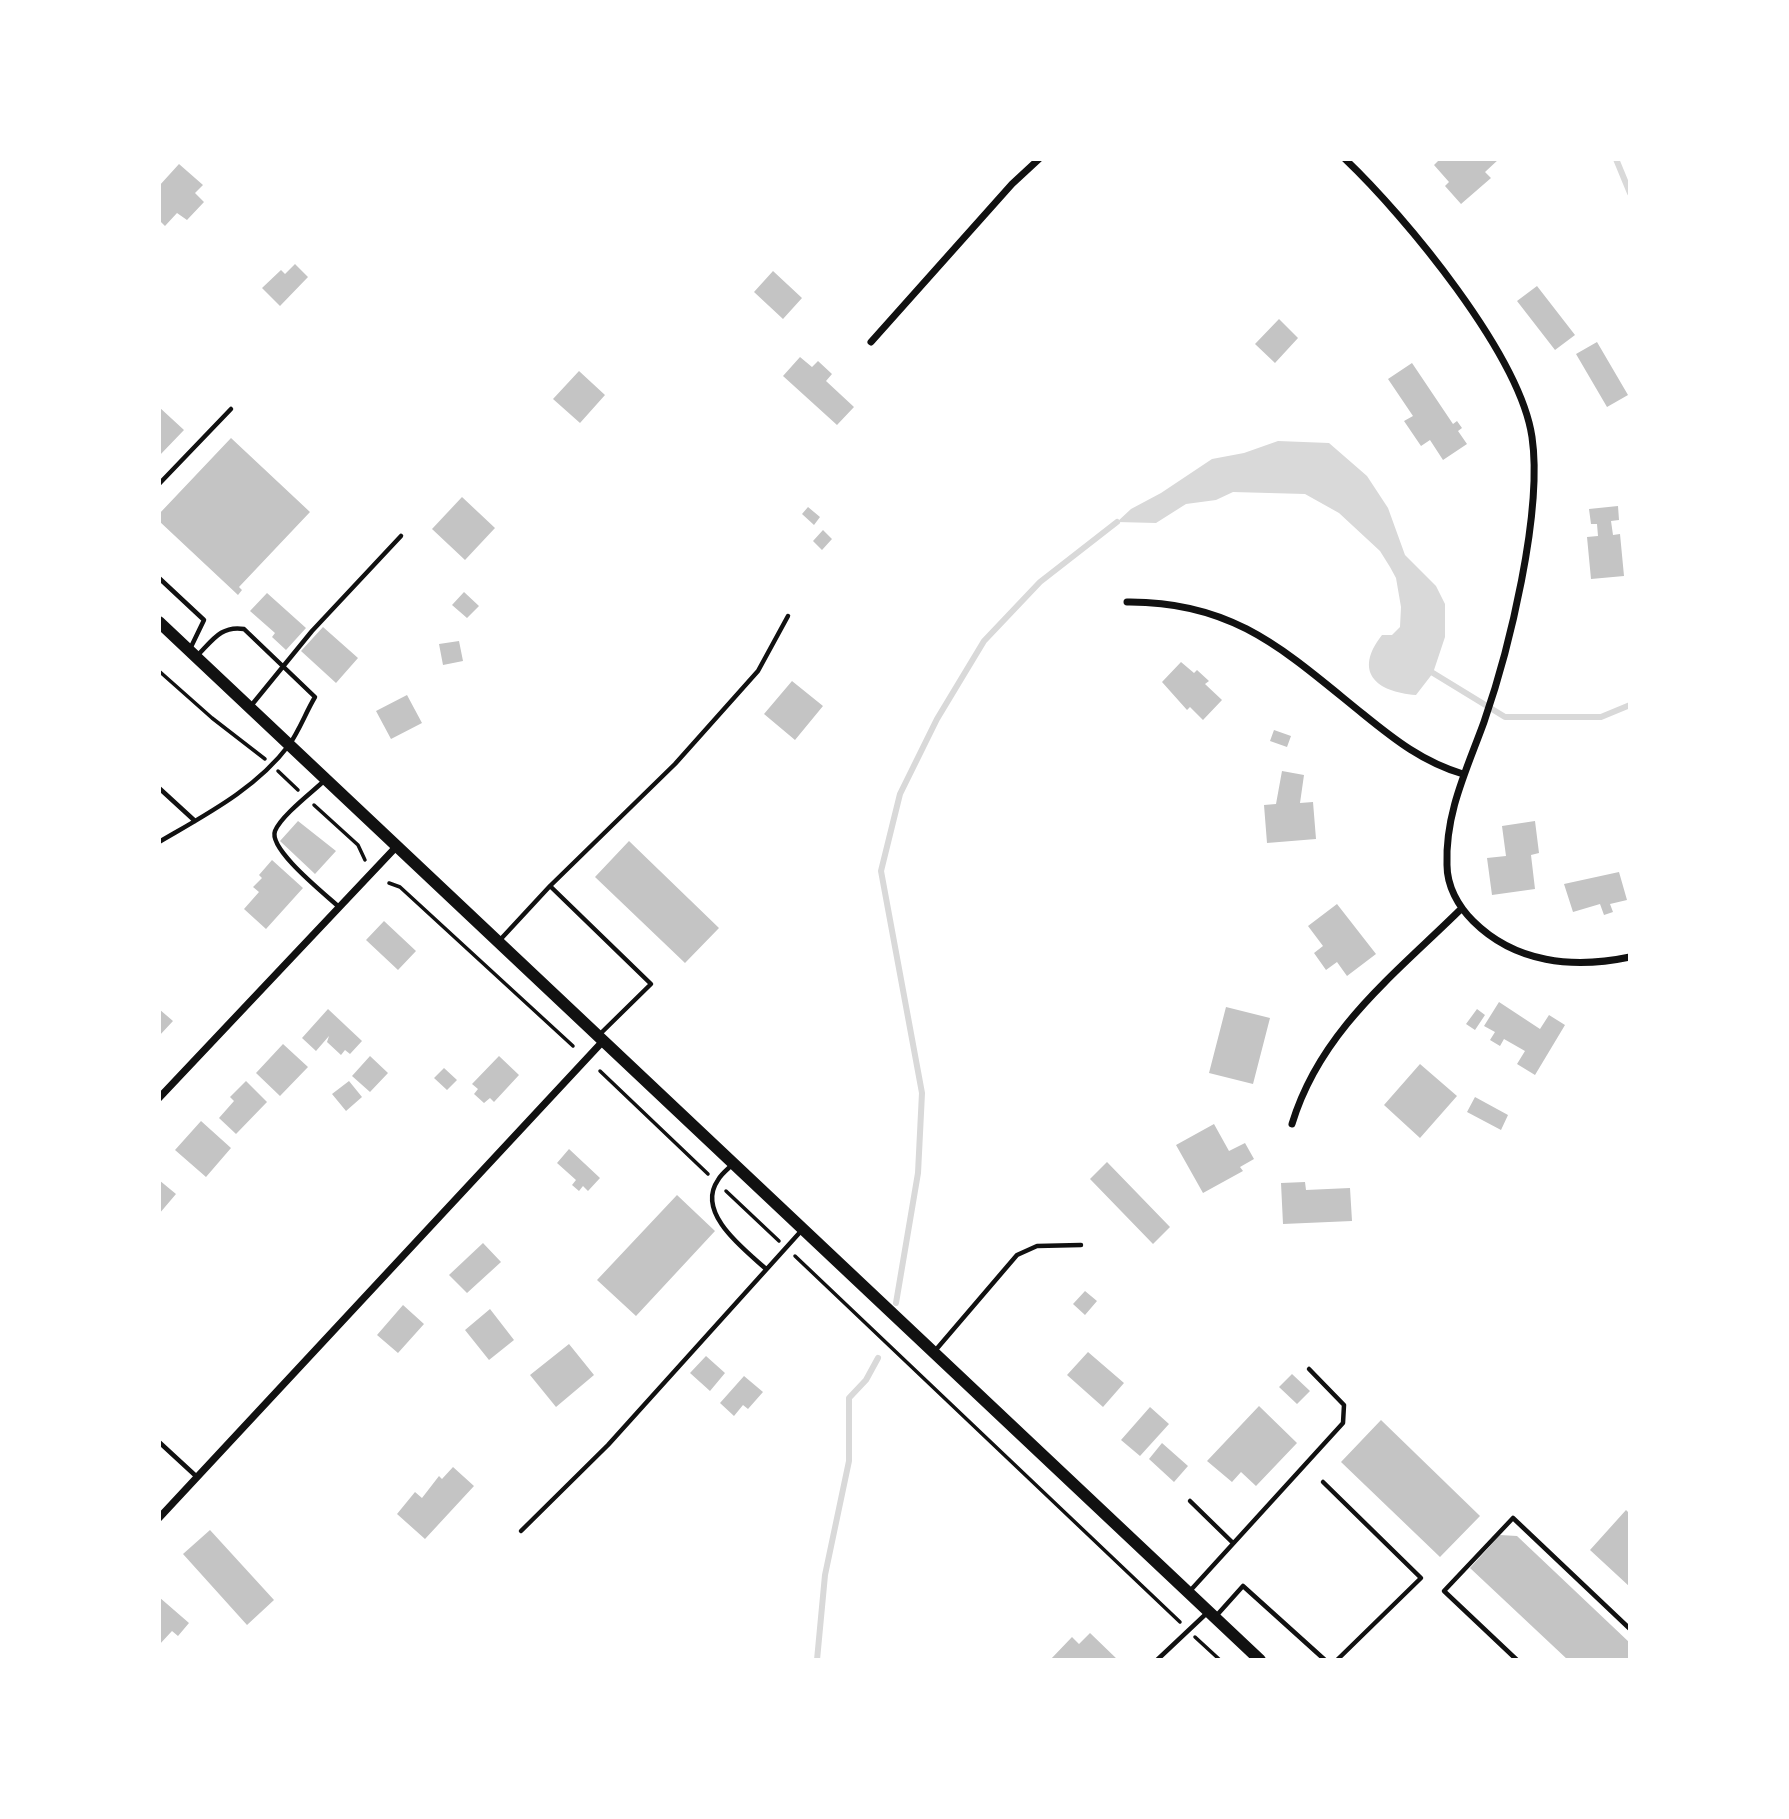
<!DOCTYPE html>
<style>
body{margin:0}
#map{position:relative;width:1789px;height:1819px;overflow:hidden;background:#fff;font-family:"Golos Text",sans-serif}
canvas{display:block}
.frame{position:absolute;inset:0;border:161px solid #fff;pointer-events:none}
</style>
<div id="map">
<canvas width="1789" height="1819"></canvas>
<div class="frame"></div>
</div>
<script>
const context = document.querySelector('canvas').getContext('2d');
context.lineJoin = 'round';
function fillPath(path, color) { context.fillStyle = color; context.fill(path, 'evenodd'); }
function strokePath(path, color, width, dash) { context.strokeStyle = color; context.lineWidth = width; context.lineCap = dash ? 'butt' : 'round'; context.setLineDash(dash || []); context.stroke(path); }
fillPath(new Path2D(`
 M1278 441 1329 443 1367 476 1388 508 1405 555 1436 586 1445 604V637L1433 673 1416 695C1376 692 1353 672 1382 635H1392L1400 627 1401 607 1396 578 1390 567 1380 551 1339 513 1305 494 1233 492 1216 500 1186 504 1156 523 1117 522 1131 509 1161 493 1212 459 1244 453Z`), '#d9d9d9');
strokePath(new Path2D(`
 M1616 159 1630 193
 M1433 673 1505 717H1601L1630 705
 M896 1303 918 1173 922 1093 881 871 900 794 937 719 984 641 1040 582 1117 522
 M817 1660 825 1575 849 1461V1398L866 1380 878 1358`), '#d9d9d9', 6);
fillPath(new Path2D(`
 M1440 159H1499L1485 172 1491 178 1461 204 1445 186 1449 182 1434 165Z
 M179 164 203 185 195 193 204 202 187 220 177 213 165 226 159 220V186Z
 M295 264 308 277 280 306 262 288 281 270 285 274Z
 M773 271 802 298 783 319 754 292Z
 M1537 286 1575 335 1555 350 1517 301Z
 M1279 319 1298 338 1275 363 1255 344Z
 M1597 342 1628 395 1607 407 1576 354Z
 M800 357 812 367 818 361 832 374 826 381 854 407 837 425 783 376Z
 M1412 363 1453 424 1457 421 1462 428 1458 431 1467 444 1443 460 1430 440 1421 446 1404 421 1413 416 1388 379Z
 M579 371 605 395 580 423 553 399Z
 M159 407 184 430 159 456Z
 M231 438 310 512 239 587 242 590 238 595 159 521V514Z
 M462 497 495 528 465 560 432 529Z
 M1618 506 1619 520 1611 521 1613 535 1620 534 1624 576 1591 579 1587 537 1598 536 1597 524H1591L1589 509Z
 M808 507 820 517 814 525 802 514Z
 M823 530 832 539 822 550 813 541Z
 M464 592 479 606 467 618 452 605Z
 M267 593 306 628 286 650 272 637 275 633 250 611Z
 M323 627 358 658 336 683 301 651Z
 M459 641 463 661 443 665 439 644Z
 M1181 662 1194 673 1197 670 1209 681 1205 684 1222 700 1203 720 1190 707 1187 710 1162 682Z
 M792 681 823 706 795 740 764 714Z
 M407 695 422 723 391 739 376 711Z
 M1274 730 1291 736 1287 747 1270 741Z
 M1282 771 1304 775 1300 803 1313 802 1316 839 1267 843 1264 805 1276 804Z
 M298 821 336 851 315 874 280 841Z
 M1535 821 1539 853 1531 855 1535 889 1492 895 1487 858 1506 856 1502 826Z
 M629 841 719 928 685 963 595 877Z
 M272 860 303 888 266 929 244 909 259 892 253 887 262 878 259 875Z
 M1619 872 1627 900 1610 904 1613 912 1604 915 1600 904 1573 912 1564 884Z
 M1337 904 1376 954 1347 976 1337 962 1326 970 1314 953 1323 946 1308 926Z
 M384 921 416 951 398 970 366 940Z
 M1499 1002 1540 1029 1549 1015 1565 1025 1535 1075 1517 1064 1525 1051 1504 1039 1500 1046 1490 1040 1495 1032 1484 1026Z
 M1226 1007 1270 1018 1253 1084 1209 1073Z
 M159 1009 173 1021 159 1036Z
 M328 1009 362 1041 350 1054 345 1050 341 1055 327 1042 329 1036 316 1051 302 1038Z
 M1477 1009 1485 1015 1475 1030 1466 1024Z
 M283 1044 308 1067 280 1096 256 1073Z
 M370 1056 388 1073 370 1092 352 1076Z
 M499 1056 519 1075 494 1102 490 1098 484 1103 474 1094 478 1089 472 1084Z
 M1420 1064 1457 1096 1420 1138 1384 1105Z
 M444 1068 457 1080 447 1090 434 1078Z
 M246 1081 267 1102 236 1134 219 1118 234 1101 230 1097Z
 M349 1081 362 1097 346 1111 332 1094Z
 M1475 1097 1508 1115 1501 1130 1467 1112Z
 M201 1121 231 1148 206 1177 175 1150Z
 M1214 1124 1229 1151 1245 1143 1254 1159 1240 1167 1243 1171 1203 1193 1176 1145Z
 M569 1149 600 1178 588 1191 583 1186 579 1191 572 1185 576 1180 557 1163Z
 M1107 1162 1170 1227 1153 1244 1090 1179Z
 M159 1180 176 1194 159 1214Z
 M1305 1182 1306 1190 1350 1188 1352 1221 1283 1224 1281 1183Z
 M677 1195 715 1231 636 1316 597 1280Z
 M483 1243 501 1262 467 1293 449 1275Z
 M1085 1291 1097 1301 1085 1315 1073 1304Z
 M403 1305 424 1324 398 1353 377 1335Z
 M490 1309 514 1340 489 1360 465 1330Z
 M569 1344 594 1375 556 1407 530 1375Z
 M1088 1352 1124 1383 1103 1407 1067 1375Z
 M706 1356 725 1373 710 1391 690 1373Z
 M1292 1374 1310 1391 1297 1404 1279 1387Z
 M744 1376 763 1392 748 1409 743 1405 734 1416 720 1403Z
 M1259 1406 1297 1443 1256 1486 1241 1472 1232 1482 1207 1461Z
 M1150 1407 1169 1424 1140 1456 1121 1440Z
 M1381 1420 1480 1516 1440 1557 1341 1462Z
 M1162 1443 1188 1466 1174 1482 1149 1459Z
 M453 1467 474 1486 425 1539 397 1514 415 1492 422 1498 439 1476 442 1479Z
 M1626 1510 1630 1514V1587L1590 1550Z
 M210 1530 274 1600 247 1625 183 1554Z
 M1500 1535 1517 1536 1630 1643V1660H1568L1470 1568Z
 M159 1597 189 1623 178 1636 172 1631 159 1645Z
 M1090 1633 1118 1660H1050L1072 1637 1079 1644Z`), '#c4c4c4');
strokePath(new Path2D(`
 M159 671 212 718 265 759
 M278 771 298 790
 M314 805 358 845 365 860
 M389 883 400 887 573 1046
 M600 1071 708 1174
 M726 1191 779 1241
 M795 1256 1180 1622
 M1195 1637 1220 1660`), '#111', 3.5);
strokePath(new Path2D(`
 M159 484 231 409
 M159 578 204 620 190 649
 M250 707 312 631 401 536
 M324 781C311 793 281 816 275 831 268 849 325 894 339 907
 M159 788 195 821
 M159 842C205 815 256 789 289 745 299 731 306 712 315 697L244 629C221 625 212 641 197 656
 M550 886 675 764 758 671 788 616
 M499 941 550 886 651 984 599 1035
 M733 1164C728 1169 721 1174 718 1180 695 1213 745 1250 766 1269
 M934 1352 1017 1255 1037 1246 1081 1245
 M159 1442 197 1477
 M1323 1482 1421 1578 1337 1660
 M1190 1501 1233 1543
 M521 1531 608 1445 802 1230
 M1189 1592 1343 1423 1344 1405 1309 1369
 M1217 1615 1243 1586 1325 1660
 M1157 1660 1208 1612
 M1517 1660 1444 1591 1513 1518 1630 1629`), '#111', 4.5);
strokePath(new Path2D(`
 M1345 159C1406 217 1520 355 1532 437 1543 512 1509 650 1484 722 1467 769 1445 813 1447 865 1447 886 1458 906 1473 921 1515 963 1573 969 1630 957
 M871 342 1012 184 1039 159
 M1127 602C1234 601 1285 651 1363 714 1395 740 1423 762 1463 774
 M159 1098 397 846
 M1292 1124C1320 1031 1394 975 1461 909
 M159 1518 604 1040`), '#111', 7);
strokePath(new Path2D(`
 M159 622 1260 1660`), '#111', 12);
</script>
